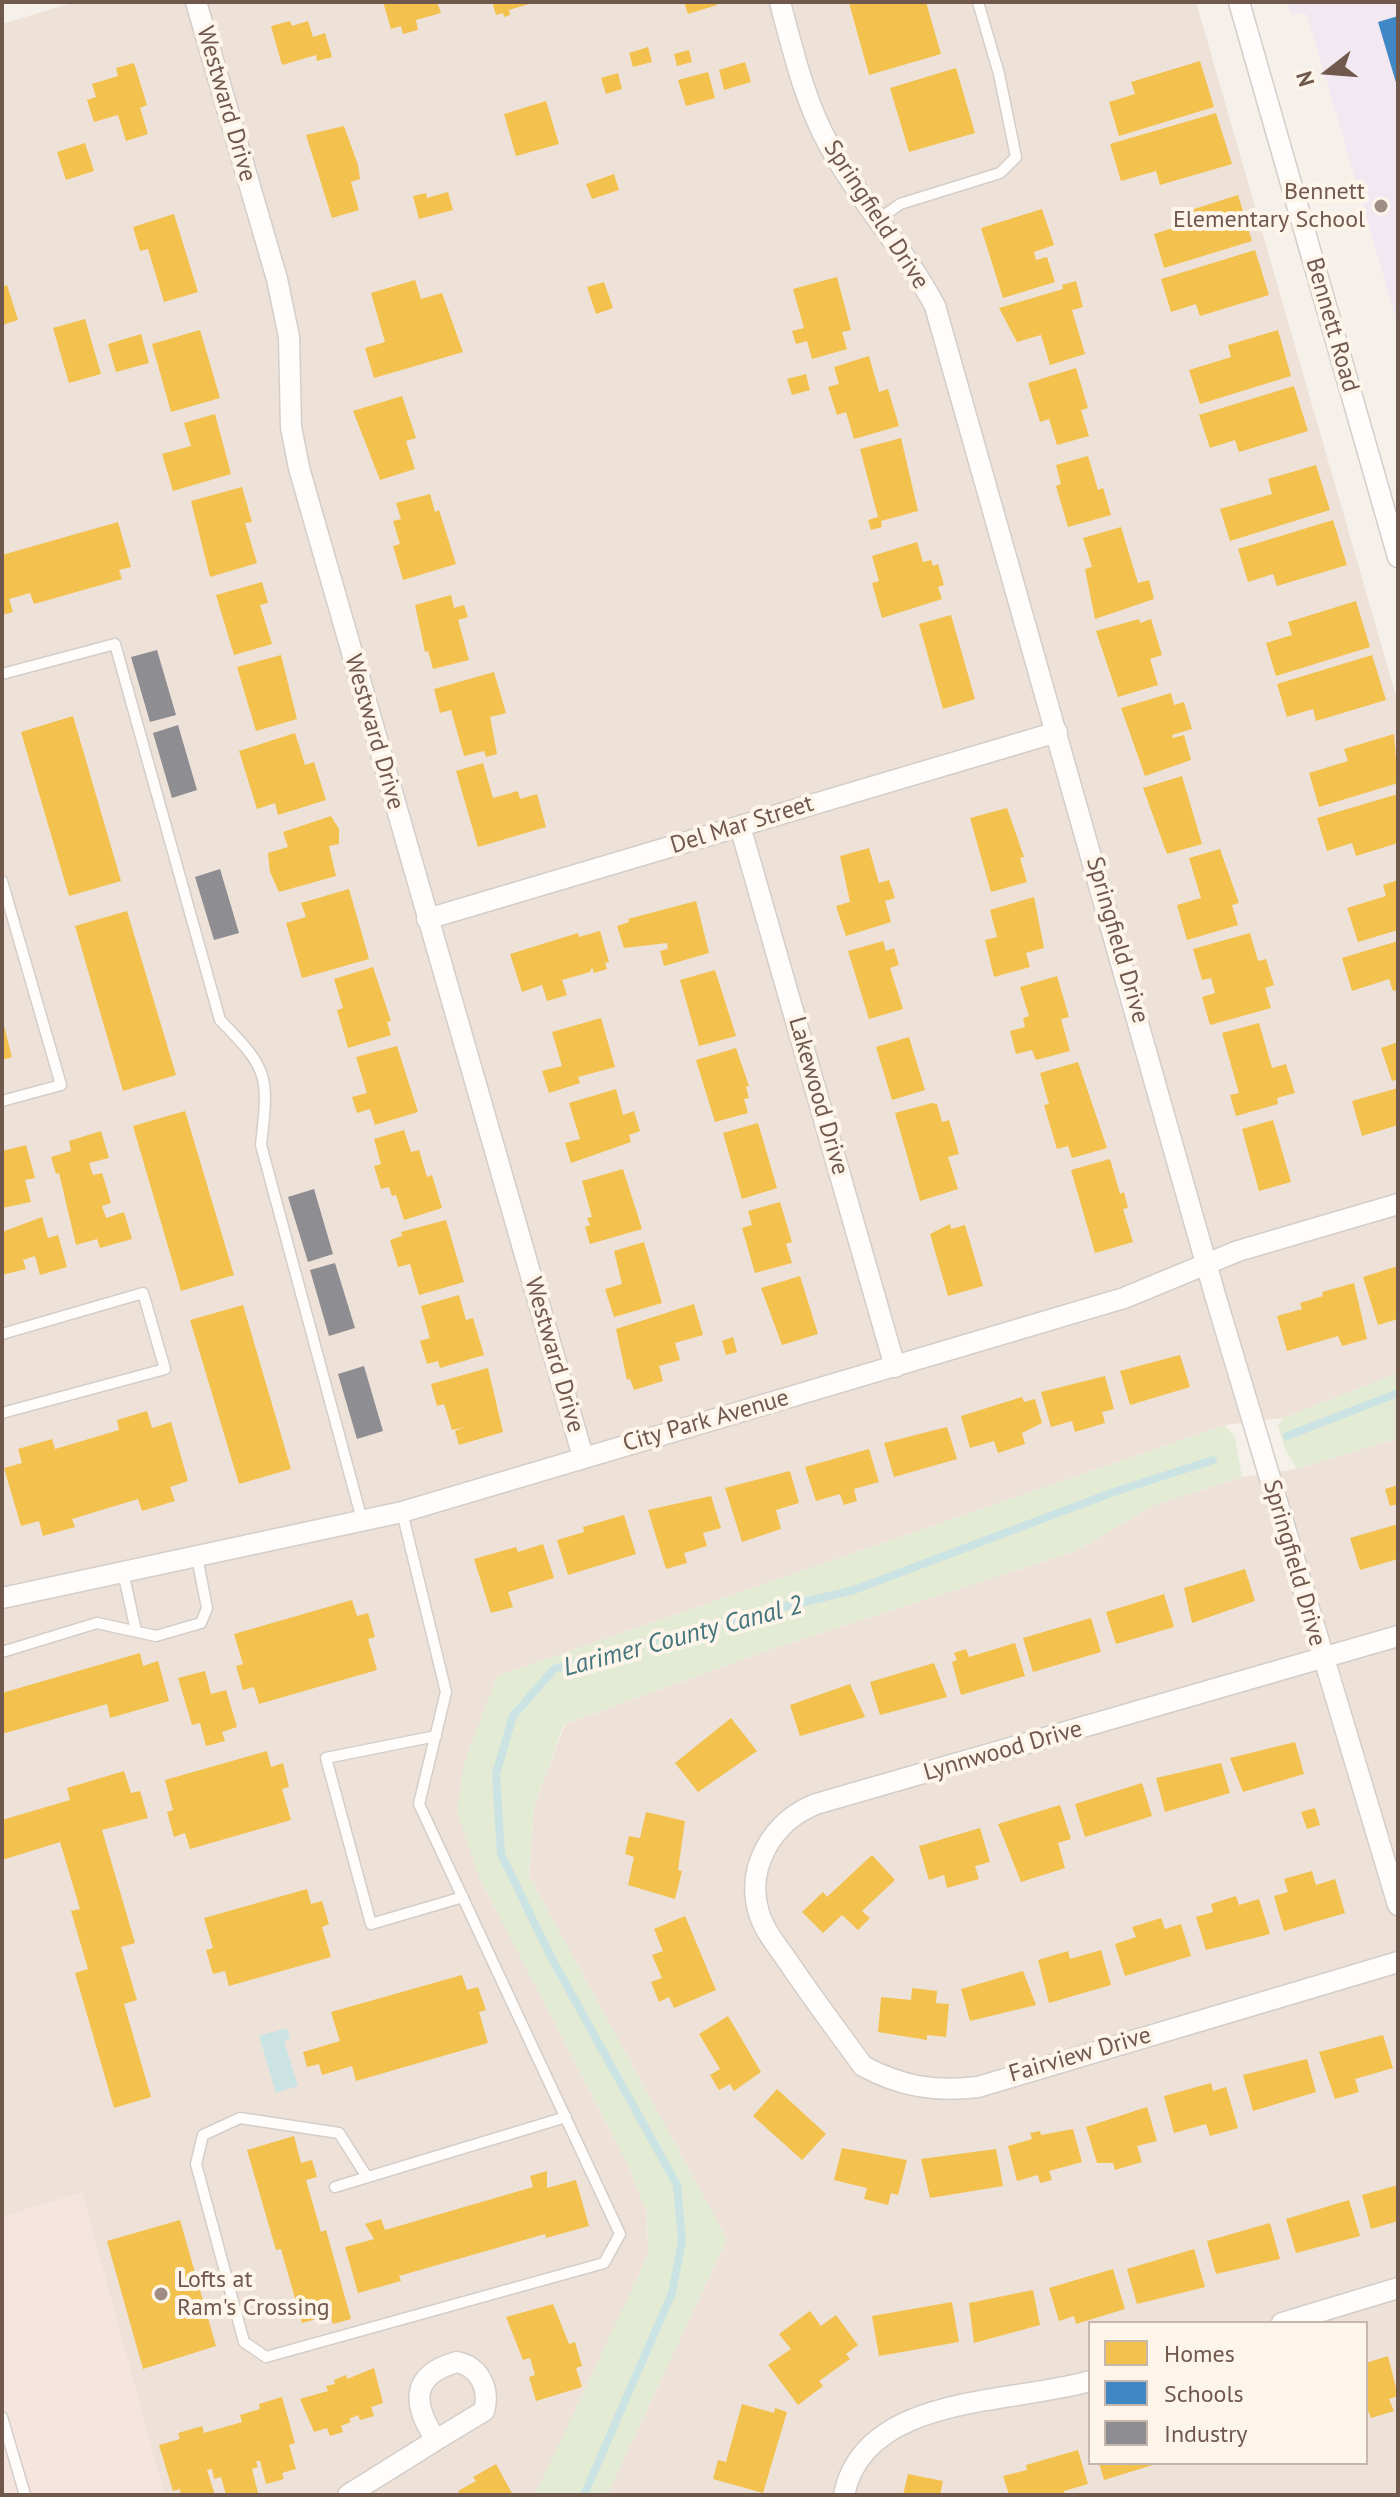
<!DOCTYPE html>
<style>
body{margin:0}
#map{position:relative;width:1400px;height:2497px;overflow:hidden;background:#f5f0ea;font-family:"PT Sans",sans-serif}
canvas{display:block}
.frame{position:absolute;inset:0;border:4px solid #71584c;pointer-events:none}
.legend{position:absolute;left:1088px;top:2321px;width:280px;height:144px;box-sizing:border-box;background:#fef5ea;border:2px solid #c6b6ab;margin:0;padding:10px 14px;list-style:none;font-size:24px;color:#71584c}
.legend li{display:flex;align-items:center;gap:16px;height:40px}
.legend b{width:40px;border:2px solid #c6b6ab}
.north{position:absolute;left:1288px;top:32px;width:80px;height:80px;-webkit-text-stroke:6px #fef5ea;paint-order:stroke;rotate:253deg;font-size:22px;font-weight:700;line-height:32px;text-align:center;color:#71584c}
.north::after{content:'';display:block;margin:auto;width:28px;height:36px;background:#71584c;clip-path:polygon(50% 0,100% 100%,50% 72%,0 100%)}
</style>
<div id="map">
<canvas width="1400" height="2497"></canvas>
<div class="frame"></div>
<ul class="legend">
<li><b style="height:22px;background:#f2c14e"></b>Homes</li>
<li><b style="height:22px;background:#3f88c5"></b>Schools</li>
<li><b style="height:22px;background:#8d8d92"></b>Industry</li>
</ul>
<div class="north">N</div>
</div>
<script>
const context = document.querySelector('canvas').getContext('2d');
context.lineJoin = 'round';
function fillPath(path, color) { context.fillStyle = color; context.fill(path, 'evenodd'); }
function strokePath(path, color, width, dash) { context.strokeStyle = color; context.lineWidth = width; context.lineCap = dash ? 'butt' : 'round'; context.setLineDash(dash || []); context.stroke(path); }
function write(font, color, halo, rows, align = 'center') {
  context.font = font + ' "PT Sans",sans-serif'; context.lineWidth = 8; context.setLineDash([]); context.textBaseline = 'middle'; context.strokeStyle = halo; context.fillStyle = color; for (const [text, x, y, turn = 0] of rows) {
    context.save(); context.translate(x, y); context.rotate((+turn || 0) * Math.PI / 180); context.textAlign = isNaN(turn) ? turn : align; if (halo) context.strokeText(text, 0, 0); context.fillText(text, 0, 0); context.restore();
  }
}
fillPath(new Path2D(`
 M75 2H1196L1398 703V1373L1284 1418 1225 1425 497 1676 479 1877 628 2165 647 2212 648 2255 539 2495H164L82 2193 2 2217V24Z
 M1398 1438V2495H607L727 2239 529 1876 534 1807 565 1724 772 1649 1076 1551 1154 1505 1242 1477 1297 1469ZM1090 2323H1366V2463H1090Z`), '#eee2d8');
fillPath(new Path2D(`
 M82 2193 164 2495H2V2217Z`), '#f5e5de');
fillPath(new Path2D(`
 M1288 2H1398V325L1307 14 1291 13Z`), '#f1e8f1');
fillPath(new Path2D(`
 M1398 1373V1438L1297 1469 1285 1449 1278 1425 1284 1418Z
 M1225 1425 1235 1438 1242 1477 1154 1505 1076 1551 772 1649 564 1724 534 1807 529 1876 727 2239 607 2495H535L648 2255 647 2212 628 2165 479 1877 457 1812 464 1763 497 1676Z`), '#e3ebd5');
fillPath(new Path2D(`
 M287 2028 290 2039 284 2041 298 2086 276 2093 259 2036Z`), '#cce3e4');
fillPath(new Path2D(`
 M383 2H437L441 13 416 20 418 30 403 34 401 26 391 29Z
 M492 2H532V3L509 10 510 15 504 17 503 13 496 15Z
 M684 2H716L717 5 688 14Z
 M926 2 941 54 869 75 849 3Z
 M290 21 292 26 308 21 313 37 325 33 332 57 317 61 316 55 282 65 271 26Z
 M648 47 652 62 633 67 629 53Z
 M689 50 692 62 677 66 674 54Z
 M1200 61 1214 107 1119 136 1109 102 1135 94 1131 82Z
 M745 62 751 82 724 90 719 70Z
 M134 63 147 105 140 108 148 134 126 141 118 115 94 122 87 100 96 97 92 84 118 76 116 68Z
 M956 68 975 133 909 152 890 88Z
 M708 72 715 98 686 106 678 80Z
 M618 73 622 89 606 94 601 78Z
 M546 101 559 144 516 156 504 114Z
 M1216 113 1232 164 1160 185 1156 171 1121 181 1110 144Z
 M344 126 358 165 360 179 351 182 359 210 332 218 306 135Z
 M85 143 94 171 66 180 57 152Z
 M614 174 619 190 592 199 586 184Z
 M448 192 453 210 419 219 413 196 426 193 427 198Z
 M1238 195 1252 241 1164 268 1154 234 1192 222 1188 211Z
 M1042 209 1054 245 1034 252 1036 260 1047 257 1055 282 1003 298 981 228Z
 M174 214 198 292 164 302 148 249 140 251 133 227Z
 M1255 250 1269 295 1200 316 1196 304 1171 312 1161 279Z
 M837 277 851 330 842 332 847 349 812 359 807 341 796 344 792 331 804 328 793 289Z
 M415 280 421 299 442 293 463 352 374 378 365 348 385 342 371 293Z
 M1076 281 1083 307 1072 310 1085 354 1050 365 1041 335 1017 342 999 308 1063 289 1062 285Z
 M604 282 613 308 596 314 587 287Z
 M7 285 18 320 2 325V287Z
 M85 319 101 374 69 383 53 328Z
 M200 330 220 398 171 412 152 344Z
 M1278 330 1291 376 1200 404 1189 370 1231 357 1228 345Z
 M141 334 149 363 116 372 108 344Z
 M869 356 879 392 888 389 899 426 854 439 846 412 837 415 828 387 839 384 834 367Z
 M1076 368 1088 408 1081 410 1089 436 1057 445 1049 419 1040 422 1028 383Z
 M806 374 810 390 792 395 787 379Z
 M1294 386 1308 431 1239 452 1235 440 1210 448 1199 415Z
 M402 396 416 438 406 441 415 469 380 480 353 411Z
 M215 414 231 474 173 491 162 454 191 446 184 423Z
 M901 438 918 511 881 521 882 527 871 530 868 520 878 517 860 449Z
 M1088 456 1098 490 1103 488 1111 515 1068 527 1056 486 1061 484 1056 465Z
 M1316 465 1330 510 1230 541 1220 509 1272 494 1268 479Z
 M242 487 252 522 245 523 257 563 210 577 191 501Z
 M430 494 435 512 439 510 456 564 403 580 393 546 400 544 393 521 401 519 396 503Z
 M1333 520 1347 565 1277 586 1273 574 1248 582 1238 549Z
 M118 522 131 567 119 570 122 579 34 604 30 593 9 599 13 612 2 615V555Z
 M1121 527 1138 583 1149 580 1154 599 1095 619 1085 569 1092 567 1083 538Z
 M917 542 923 562 931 560 933 566 938 564 944 585 938 587 942 599 882 618 872 583 879 581 872 556Z
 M262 582 268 603 260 605 272 644 234 655 216 595Z
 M451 595 454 608 464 605 468 617 458 620 469 660 433 669 428 651 425 652 415 605Z
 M1356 601 1370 647 1276 676 1266 643 1292 635 1288 622Z
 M951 615 975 699 943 709 919 624Z
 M1139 619 1140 623 1151 619 1162 655 1150 659 1158 685 1118 697 1096 631Z
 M281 655 297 719 256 731 237 667Z
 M1372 655 1386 700 1316 721 1313 709 1287 717 1277 684Z
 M494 672 506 713 490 717 497 754 486 757 484 751 464 756 451 710 440 713 434 689Z
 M1171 693 1174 705 1184 702 1192 729 1172 735 1173 738 1184 735 1191 760 1145 776 1121 708Z
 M73 716 121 881 69 896 21 732Z
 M295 733 305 765 314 762 326 800 278 815 275 803 257 809 239 751Z
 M1394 734 1398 783 1319 807 1309 773 1348 761 1344 749Z
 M483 763 493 798 518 791 520 799 537 794 546 827 478 847 456 771Z
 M1182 776 1202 844 1167 854 1143 788Z
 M1398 794V843L1356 856 1352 843 1327 851 1317 818Z
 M1007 808 1024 857 1020 858 1027 882 991 892 970 818Z
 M331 816 339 829V844L329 846 336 876 279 892 270 872 268 853 288 847 283 832Z
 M869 848 879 883 889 880 895 898 885 901 891 922 846 936 836 906 850 902 840 856Z
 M1220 849 1239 903 1232 905 1238 925 1187 940 1177 905 1201 898 1189 858Z
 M1398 880V930L1358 942 1347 908 1386 896 1383 885Z
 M349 889 369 959 302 978 286 923 306 917 301 903Z
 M1034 897 1044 948 1026 953 1030 967 994 977 985 940 997 937 990 910Z
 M696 901 709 953 664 966 660 951 668 949 667 943 624 948 617 926 629 922 628 919Z
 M127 911 176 1075 123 1091 75 926Z
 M600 931 609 962 605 963 607 969 594 973 592 967 590 972 562 980 567 995 547 1001 542 985 522 992 510 954 578 933 579 937Z
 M1250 933 1258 961 1266 959 1274 985 1265 988 1271 1008 1210 1025 1202 997 1215 993 1211 978 1202 980 1193 949Z
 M883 941 886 951 894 948 899 965 890 968 903 1009 869 1019 848 951Z
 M1398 941V990L1393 991 1389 979 1352 991 1342 958Z
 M373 967 391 1021 387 1022 391 1035 348 1048 337 1010 343 1008 334 979Z
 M715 970 736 1036 699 1046 680 980Z
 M1057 976 1069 1017 1061 1019 1070 1051 1036 1060 1032 1050 1016 1054 1010 1031 1025 1027 1023 1018 1029 1016 1020 987Z
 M601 1018 615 1067 578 1077 580 1083 549 1093 542 1071 562 1066 552 1032Z
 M3 1022 12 1057 2 1060V1023Z
 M1259 1023 1272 1068 1286 1064 1295 1093 1277 1098 1278 1104 1236 1116 1230 1095 1239 1093 1222 1033Z
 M909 1037 925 1090 892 1100 876 1047Z
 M1398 1042V1079L1392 1081 1381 1048Z
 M397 1046 418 1112 375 1125 370 1109 357 1113 352 1097 367 1093 356 1057Z
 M736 1048 749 1086 746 1087 749 1098 744 1099 748 1113 715 1122 696 1060Z
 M1078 1062 1107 1148 1072 1158 1068 1146 1057 1149 1044 1105 1049 1104 1040 1073Z
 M1398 1088V1125L1362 1136 1352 1101Z
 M616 1089 623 1115 634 1111 640 1131 629 1135 631 1142 571 1163 565 1143 580 1139 569 1103Z
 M932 1103 937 1104 942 1122 949 1120 959 1154 948 1157 958 1189 920 1201 895 1113Z
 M185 1111 234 1275 181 1291 133 1126Z
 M1273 1120 1291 1182 1259 1191 1242 1129Z
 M758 1123 777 1188 742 1199 723 1133Z
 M404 1130 411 1152 419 1150 427 1177 432 1175 442 1208 404 1220 396 1195 392 1196 389 1187 381 1189 374 1166 381 1164 374 1139Z
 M101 1131 109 1158 89 1163 93 1175 102 1173 111 1203 102 1206 106 1218 124 1212 132 1239 100 1248 97 1239 76 1245 59 1173 56 1174 51 1157 71 1151 69 1141Z
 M26 1145 35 1178 25 1180 31 1202 2 1208V1151Z
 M1110 1159 1120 1194 1124 1192 1128 1208 1123 1209 1133 1242 1095 1253 1071 1170Z
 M623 1169 642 1229 590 1244 585 1227 590 1225 587 1218 592 1217 582 1181Z
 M780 1202 792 1242 786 1244 792 1263 755 1273 742 1228 752 1225 748 1211Z
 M42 1217 48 1238 58 1235 67 1267 40 1275 35 1256 23 1260 26 1269 2 1275V1232Z
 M446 1220 464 1282 419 1295 410 1264 398 1267 390 1240 402 1236 401 1232Z
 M950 1224 951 1229 965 1225 983 1286 948 1296 930 1234Z
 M644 1242 662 1303 614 1317 605 1289 622 1284 614 1251Z
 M1398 1266V1319L1378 1325 1363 1277Z
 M800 1276 818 1334 782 1345 761 1288Z
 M1354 1283 1367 1339 1342 1346 1338 1336 1287 1351 1277 1316 1302 1309 1300 1303 1323 1296 1322 1292Z
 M459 1295 466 1320 473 1318 484 1355 440 1368 438 1361 427 1364 420 1341 430 1338 421 1306Z
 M694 1304 703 1335 675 1343 680 1360 659 1366 663 1381 634 1390 630 1379 627 1380 616 1329Z
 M243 1305 291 1469 239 1484 190 1320Z
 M733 1337 737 1352 726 1355 722 1341Z
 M1180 1355 1190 1387 1130 1405 1120 1371Z
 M488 1368 503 1432 459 1445 455 1431 465 1427 452 1430 444 1404 437 1406 431 1384Z
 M1105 1376 1114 1409 1102 1412 1105 1423 1075 1432 1072 1421 1051 1427 1041 1392Z
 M1022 1397 1024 1402 1035 1399 1042 1423 1022 1433 1025 1444 998 1453 994 1441 970 1448 961 1416Z
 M147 1411 152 1428 171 1422 188 1481 170 1487 175 1501 142 1511 138 1499 72 1519 75 1527 43 1536 39 1521 21 1526 4 1468 22 1463 18 1449 52 1439 55 1449 119 1430 117 1420Z
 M947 1427 957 1459 894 1477 884 1443Z
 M869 1449 879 1482 854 1489 857 1501 844 1505 840 1494 816 1501 805 1467Z
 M790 1471 799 1503 776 1510 781 1529 742 1542 725 1488Z
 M1398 1485V1504L1390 1506 1385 1489Z
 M711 1496 721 1528 703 1533 707 1546 684 1553 687 1563 666 1569 648 1510Z
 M624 1515 636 1554 568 1575 557 1540 584 1532 583 1527Z
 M1398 1524V1559L1360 1570 1350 1538Z
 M543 1544 554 1578 508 1592 513 1607 491 1613 474 1559 516 1547 518 1552Z
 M1245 1569 1255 1601 1192 1623 1184 1588Z
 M1164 1594 1174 1627 1116 1644 1106 1612Z
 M352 1600 357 1616 368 1613 375 1637 368 1639 377 1670 259 1704 254 1687 243 1690 236 1666 243 1664 234 1634Z
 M1091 1618 1101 1652 1033 1672 1023 1638Z
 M1015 1643 1025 1676 961 1695 952 1662 957 1660 954 1653 966 1649 969 1657Z
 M140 1653 143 1666 158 1661 169 1701 110 1718 107 1704 2 1734V1693Z
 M934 1663 947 1697 880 1715 870 1682Z
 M205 1671 211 1694 226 1690 237 1727 222 1732 225 1741 206 1746 200 1723 192 1725 178 1678Z
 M850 1684 865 1717 800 1736 790 1705Z
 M731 1718 757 1751 698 1792 675 1763Z
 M1295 1742 1304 1774 1243 1792 1230 1758Z
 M267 1751 271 1767 283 1763 289 1787 282 1789 291 1820 190 1849 185 1833 174 1837 167 1812 173 1810 165 1780Z
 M1221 1763 1230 1793 1165 1812 1156 1778Z
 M124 1771 131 1793 140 1791 148 1818 102 1830 135 1943 121 1947 137 2000 124 2004 151 2097 114 2108 75 1973 88 1969 71 1911 80 1909 60 1842 2 1860V1820L70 1800 67 1788Z
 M1142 1783 1152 1816 1085 1837 1075 1804Z
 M1060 1805 1071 1839 1058 1843 1065 1868 1021 1882 998 1824Z
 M1315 1808 1320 1825 1307 1829 1301 1812Z
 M646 1812 685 1821 678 1870 682 1871 675 1899 628 1885 634 1857 625 1854 629 1836 640 1838Z
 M980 1828 990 1862 975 1866 979 1879 947 1888 944 1875 929 1880 919 1846Z
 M872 1855 895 1880 862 1911 870 1918 858 1930 842 1915 823 1933 802 1912 823 1892 827 1897Z
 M1312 1871 1316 1885 1335 1879 1345 1913 1284 1931 1274 1896 1288 1892 1284 1879Z
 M307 1889 311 1904 322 1901 329 1924 322 1927 331 1957 229 1986 225 1971 213 1974 206 1950 213 1948 204 1918Z
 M1236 1896 1239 1905 1259 1899 1270 1934 1206 1950 1196 1917 1213 1912 1211 1904Z
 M685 1916 716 1990 674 2008 669 1997 659 2002 651 1982 662 1978 652 1955 663 1951 654 1929Z
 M1161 1918 1165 1929 1181 1924 1191 1956 1125 1976 1115 1944 1136 1937 1132 1927Z
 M1101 1950 1111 1985 1049 2003 1038 1960 1068 1951 1070 1959Z
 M1023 1971 1036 2005 970 2021 961 1989Z
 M462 1975 467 1990 478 1987 486 2010 479 2012 488 2043 356 2081 352 2066 322 2075 319 2064 307 2067 303 2052 340 2041 331 2012Z
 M912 1988 937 1991 936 2003 949 2004 946 2037 927 2035V2040L878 2032 881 1997 911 2000Z
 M728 2016 761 2072 734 2091 730 2084 719 2090 710 2075 720 2069 699 2034Z
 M1383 2035 1393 2068 1355 2079 1359 2092 1335 2099 1319 2052Z
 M1307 2059 1316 2092 1253 2111 1243 2075Z
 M1211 2083 1213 2091 1226 2087 1238 2128 1210 2136 1206 2124 1174 2133 1164 2096Z
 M777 2089 826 2134 802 2160 753 2116Z
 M1147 2107 1157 2141 1137 2146 1142 2162 1115 2170 1113 2163H1097L1086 2127Z
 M1073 2129 1082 2162 1049 2171 1052 2180 1040 2183 1038 2175 1017 2181 1008 2146 1032 2139 1030 2133 1040 2131 1041 2135Z
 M294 2136 301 2163 312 2160 317 2177 306 2180 321 2232 326 2230 351 2319 333 2324 330 2315 302 2323 281 2249 276 2250 247 2150Z
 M842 2148 907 2160 898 2195 891 2193 888 2205 864 2199 867 2188 834 2180Z
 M996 2149 1003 2186 930 2198 921 2159Z
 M547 2171V2188L576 2180 589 2226 546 2238 545 2234 399 2276 401 2281 358 2293 345 2247 374 2239 365 2224 381 2219 385 2230 533 2187 530 2176Z
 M1398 2185V2221L1371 2229 1362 2195Z
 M1349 2200 1360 2236 1296 2253 1286 2219Z
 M180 2220 216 2346 143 2369 107 2241Z
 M1270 2223 1280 2259 1216 2274 1207 2241Z
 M1194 2249 1205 2287 1137 2304 1127 2269Z
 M1113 2269 1125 2309 1076 2324 1074 2316 1059 2321 1049 2288Z
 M1033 2290 1040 2325 974 2343 969 2303Z
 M952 2302 959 2342 879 2356 872 2316Z
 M553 2304 569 2344 575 2342 582 2366 576 2368 582 2387 536 2401 529 2377 535 2375 530 2358 523 2360 506 2317Z
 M810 2311 821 2326 836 2315 858 2345 846 2354 850 2359 819 2381 823 2386 798 2405 768 2365 791 2349 779 2334Z
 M1388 2356 1398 2396 1389 2399 1394 2411 1371 2418 1366 2406V2363Z
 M374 2368 383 2403 371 2407 374 2416 360 2420 358 2415 349 2419 351 2422 341 2426 343 2432 330 2436 327 2428 314 2432 300 2399 328 2391 326 2386 335 2384 334 2380 346 2375 347 2379Z
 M282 2397 295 2443 289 2445 296 2469 282 2473 284 2479 266 2484 260 2461H256L258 2467 252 2469 258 2493 250 2495H226L221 2477 214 2479 212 2469 207 2470 215 2495H181L180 2489 173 2491 159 2445 180 2439 178 2433 202 2426 204 2433 242 2422 240 2415 260 2409 259 2404Z
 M742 2404 774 2413 775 2408 787 2412 763 2493 713 2479 718 2460 726 2462Z
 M1078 2450 1088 2484 1064 2491 1065 2495H1009L1003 2476 1027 2470 1026 2465Z
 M1099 2463H1156V2464L1104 2480Z
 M496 2464 513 2495H461L458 2491 476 2481 473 2477Z
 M908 2474 943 2481 940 2495H903Z`), '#f2c14e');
fillPath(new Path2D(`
 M1398 16V86H1397L1378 22Z`), '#3f88c5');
fillPath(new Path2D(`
 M157 650 176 715 150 722 131 657Z
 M178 725 197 790 172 798 153 733Z
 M220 869 239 933 214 940 195 877Z
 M314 1189 333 1254 308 1262 288 1197Z
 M335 1263 355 1328 329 1336 310 1270Z
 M364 1366 383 1431 357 1439 338 1374Z`), '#8d8d92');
strokePath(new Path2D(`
 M1287 1436 1398 1393
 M584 2495 672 2293 682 2241 677 2185 551 1957 501 1854 496 1774 513 1716 554 1669 709 1625 854 1590 1111 1493 1213 1460`), '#cce3e4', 8);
const service = new Path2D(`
 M878 220 900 204 1000 173 1016 157 999 74 978 2
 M2 674 115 644 220 1020C269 1070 269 1075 261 1145L362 1520
 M2 881 61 1085 2 1101
 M2 1334 143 1293 165 1369 2 1413
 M123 1572 136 1631
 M2 1652 97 1623 156 1636 201 1623 207 1608 197 1557
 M436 1736 326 1758 371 1924 463 1897
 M367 2177 339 2133 240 2118 203 2135 196 2164 244 2342 266 2357 604 2263 620 2234 419 1804 446 1692 402 1512
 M335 2187 566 2117
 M2 2417 25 2495`);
const minor = new Path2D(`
 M196 2 277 279 289 337 291 427 299 468 583 1457
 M780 2C793 51 805 103 830 147 861 203 905 250 935 306L1215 1295 1398 1905
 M1239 2 1398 557
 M740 826 895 1367
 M427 919 1057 732
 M2 1598 402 1512 1124 1298 1238 1251 1398 1204
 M1398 1636 816 1804C773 1821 745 1867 759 1913 765 1933 780 1949 791 1966 814 2000 839 2033 863 2066 902 2087 935 2092 978 2087L1398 1962
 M1282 2323 1398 2288
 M457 2362C480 2367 490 2389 484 2411L436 2440C412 2404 410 2375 457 2362Z
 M348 2495 436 2440
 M844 2495C864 2394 1011 2404 1090 2381`);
strokePath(service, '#d4cdc8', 13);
strokePath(minor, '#d4cdc8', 23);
strokePath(service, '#fefdfc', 10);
strokePath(minor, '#fefdfc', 20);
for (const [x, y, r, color] of [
 [1381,206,8,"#9f8d83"],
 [161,2294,8,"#9f8d83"]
]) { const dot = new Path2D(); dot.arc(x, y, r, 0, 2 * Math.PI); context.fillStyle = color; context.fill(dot); strokePath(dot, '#fef5ea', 3); }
write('24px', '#71584c', '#fef5ea', [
 ["Westward Drive",226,104,74],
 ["Springfield Drive",876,215,57],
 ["Bennett Road",1332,325,74],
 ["Westward Drive",374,732,74],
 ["Del Mar Street",742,825,-17],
 ["Springfield Drive",1117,940,74],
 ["Lakewood Drive",818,1096,74],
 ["Westward Drive",554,1355,74],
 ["City Park Avenue",706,1421,-16],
 ["Springfield Drive",1294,1563,74],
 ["Lynnwood Drive",1003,1751,-16],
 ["Fairview Drive",1080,2055,-16]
]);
write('24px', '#71584c', '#fef5ea', [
 ["Bennett",1365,192],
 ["Elementary School",1365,220],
 ["Lofts at",177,2280,"left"],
 ["Ram's Crossing",177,2308,"left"]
], 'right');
write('italic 26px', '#44757c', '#fef5ea', [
 ["Larimer County Canal 2",683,1637,-15]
]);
</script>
